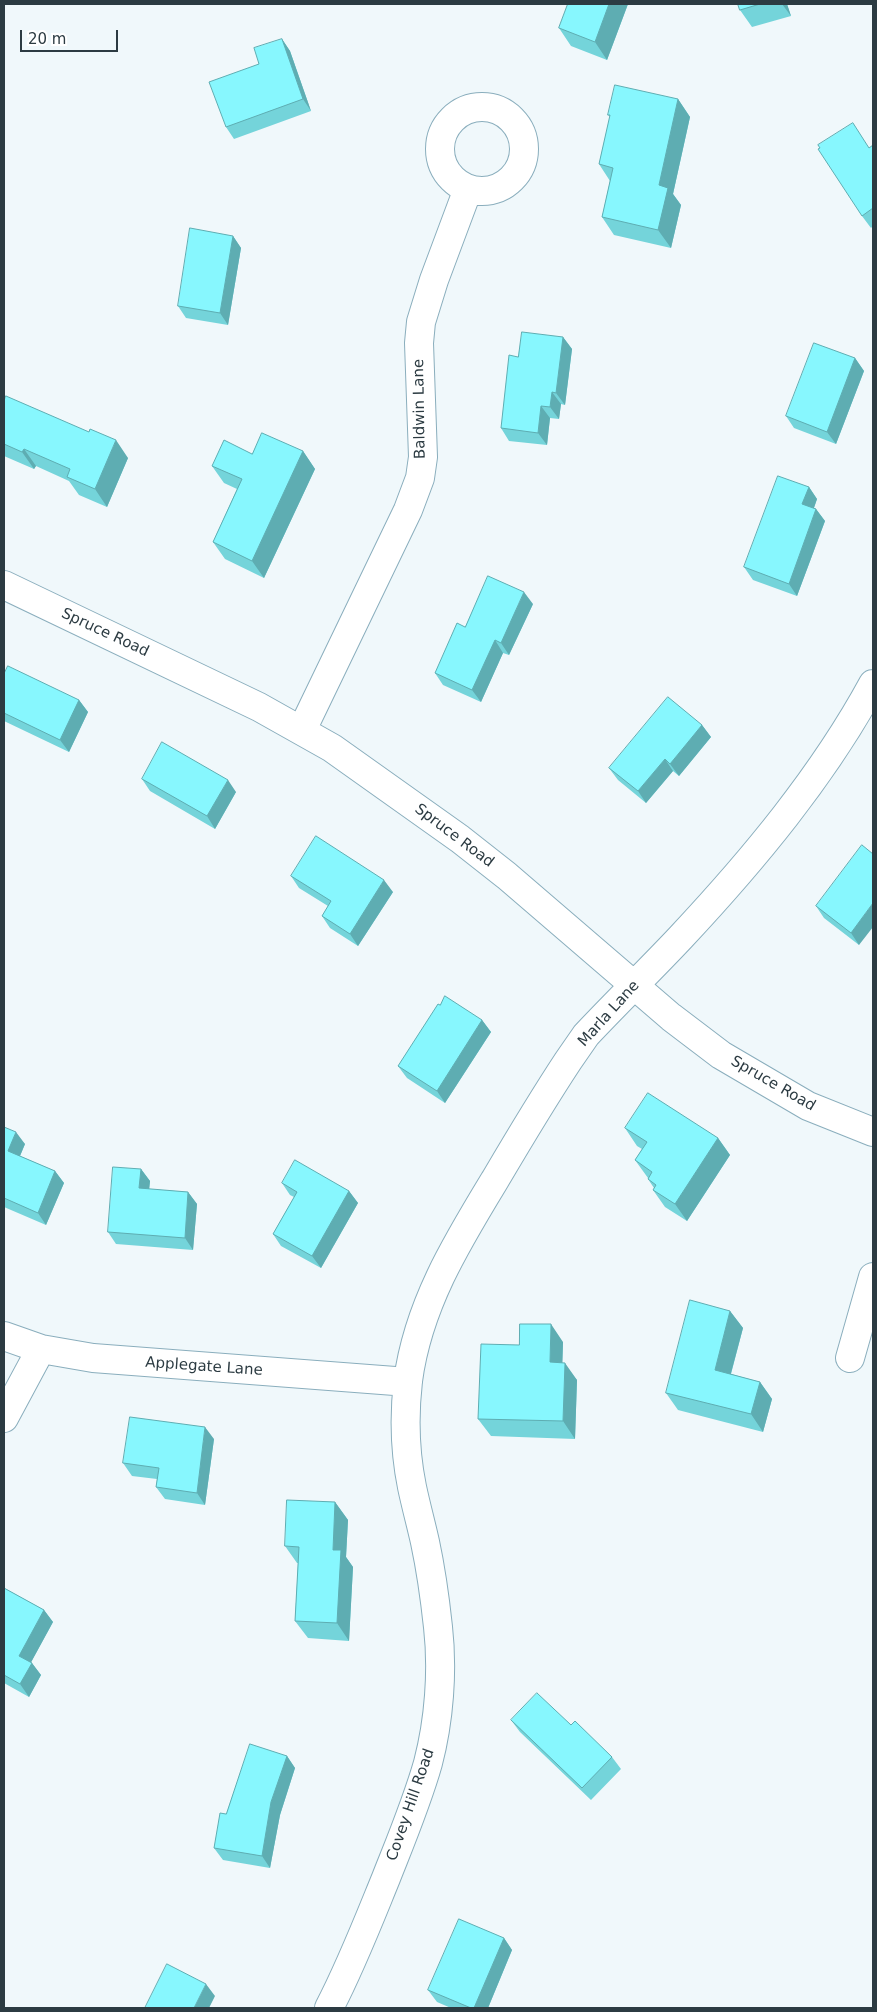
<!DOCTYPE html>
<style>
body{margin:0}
#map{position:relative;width:877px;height:2012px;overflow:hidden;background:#f0f8fb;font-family:"DejaVu Sans",sans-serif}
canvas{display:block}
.frame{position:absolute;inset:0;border:5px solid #2c3b42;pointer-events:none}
.scale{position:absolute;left:20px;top:30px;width:98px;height:22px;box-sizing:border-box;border:2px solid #2c3b42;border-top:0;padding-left:6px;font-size:15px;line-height:18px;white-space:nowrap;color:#2c3b42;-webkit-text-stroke:4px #fff;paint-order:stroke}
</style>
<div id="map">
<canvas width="877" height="2012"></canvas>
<div class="frame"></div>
<div class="scale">20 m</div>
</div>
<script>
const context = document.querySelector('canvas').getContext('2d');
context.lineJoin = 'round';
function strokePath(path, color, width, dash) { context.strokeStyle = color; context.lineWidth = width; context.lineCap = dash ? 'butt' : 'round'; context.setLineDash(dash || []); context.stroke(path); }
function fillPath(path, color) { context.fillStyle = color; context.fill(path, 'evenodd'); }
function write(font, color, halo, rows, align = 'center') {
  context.font = font + ' "DejaVu Sans",sans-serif'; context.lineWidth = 4; context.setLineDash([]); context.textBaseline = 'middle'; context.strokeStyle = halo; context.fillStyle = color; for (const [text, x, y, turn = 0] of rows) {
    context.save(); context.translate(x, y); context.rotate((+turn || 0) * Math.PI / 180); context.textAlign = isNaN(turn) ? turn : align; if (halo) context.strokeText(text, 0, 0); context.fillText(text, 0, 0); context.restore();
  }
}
const minor = new Path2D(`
 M440 149a42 42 0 1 1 84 0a42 42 0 1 1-84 0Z
 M4 585 259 707 332 748 460 839 507 876 671 1017 721 1055 808 1106 873 1132
 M302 730 408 510 420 478 423 457 419 343 421 322 434 280 468 189
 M4 1336 41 1349 93 1358 408 1382
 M850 1358 873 1277
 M4 1418 41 1349
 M329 2008C351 1966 368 1922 386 1878 401 1840 417 1802 428 1763 439 1721 443 1671 438 1627 435 1599 431 1570 425 1542 421 1524 416 1506 412 1487 405 1453 404 1416 408 1381 418 1305 457 1242 496 1178 519 1139 543 1099 568 1061L586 1035C617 1002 650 970 681 937 753 860 823 776 873 684`);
strokePath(minor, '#8aaebd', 30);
strokePath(minor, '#fff', 28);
fillPath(new Path2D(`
 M568 4H628L607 60 571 46 559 28Z
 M738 4H787L791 16 752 27 740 10Z
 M282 39 290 51 311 111 234 139 226 127 259 64Z
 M678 99 690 117 673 194 681 205 671 248 614 235 602 217 610 181 599 164 610 117 608 115Z
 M873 145V226L871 228 862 216 870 148Z
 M233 236 241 248 228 325 186 318 178 306Z
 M563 337 572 349 565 405 561 404 559 419 550 418 547 445 509 441 501 428Z
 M855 358 864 371 836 444 794 428 786 416Z
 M4 401 128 458 107 507 79 495 69 481 36 466 34 469 4 456Z
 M303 451 315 469 264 578 225 559 213 542 237 489 224 483 212 466 252 454Z
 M809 487 817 499 814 508 816 509 825 521 797 596 753 580 744 567Z
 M533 604 509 655 503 653 481 702 443 685 435 673 465 627Z
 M4 674 79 700 88 712 69 752 4 721Z
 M702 725 711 737 679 776 673 771 646 803 618 780 609 768Z
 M142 779 236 792 215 829 150 791Z
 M873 854 859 945 824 918 816 906Z
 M291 876 393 892 358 946 330 928 322 916 328 906 299 888Z
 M482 1020 491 1032 445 1103 407 1078 398 1066Z
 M4 1127 25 1144 20 1156 55 1171 64 1183 46 1225 4 1207Z
 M625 1128 718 1138 730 1155 687 1221 665 1207 653 1190 654 1188 648 1179V1178L635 1160 642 1149 637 1146Z
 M141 1169 150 1181 149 1189 188 1192 197 1204 193 1250 116 1244 108 1232Z
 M282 1183 349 1191 358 1203 321 1268 281 1246 273 1234 294 1197 290 1195Z
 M730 1311 743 1328 731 1374 760 1382 772 1399 763 1432 678 1410 666 1393Z
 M563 1342 562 1363 577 1380 575 1439 491 1436 478 1419 519 1345Z
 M214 1439 205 1505 165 1499 156 1487 157 1479 132 1476 123 1463Z
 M335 1502 348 1520 346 1557 353 1567 349 1641 308 1638 295 1621 298 1563H297L285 1546Z
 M4 1588 44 1610 53 1622 31 1662 41 1675 29 1697 4 1683Z
 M511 1720 571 1725 612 1757 621 1769 591 1800 520 1732Z
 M287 1756 295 1768 280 1815 270 1868 223 1860 214 1848 226 1814Z
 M504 1938 512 1950 488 2008H451L437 2002 428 1990Z`), '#74d4da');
fillPath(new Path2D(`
 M609 4H628L607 60 595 42Z
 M782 4H787L791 16Z
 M282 39 290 51 311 111 303 99Z
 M678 99 690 117 673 194 681 205 671 248 658 230 659 185Z
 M233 236 241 248 228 325 220 313Z
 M563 337 572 349 565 405 556 393Z
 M855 358 864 371 836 444 827 432Z
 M552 392 561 404 559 419 550 407Z
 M541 406 550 418 547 445 538 433Z
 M116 440 128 458 107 507 95 489Z
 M24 449 36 466 34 469 22 452Z
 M303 451 315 469 264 578 252 561Z
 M809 487 817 499 811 516 802 504Z
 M816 509 825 521 797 596 789 584Z
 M524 592 533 604 509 655 501 643Z
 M495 640 503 653 481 702 472 690Z
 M79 700 88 712 69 752 60 740Z
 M702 725 711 737 679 776 670 764Z
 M665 759 673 771 646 803 638 791Z
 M228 780 236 792 215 829 207 816Z
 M384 880 393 892 358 946 350 934Z
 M873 903V927L859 945 851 933Z
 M482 1020 491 1032 445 1103 437 1091Z
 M16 1132 25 1144 17 1163 8 1151Z
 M718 1138 730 1155 687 1221 675 1204Z
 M141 1169 150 1181 148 1201 139 1188Z
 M55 1171 64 1183 46 1225 38 1213Z
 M349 1191 358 1203 321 1268 312 1256Z
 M188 1192 197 1204 193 1250 185 1238Z
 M730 1311 743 1328 727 1388 715 1370Z
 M551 1324 563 1342 562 1380 550 1362Z
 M565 1363 577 1380 575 1439 563 1421Z
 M760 1382 772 1399 763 1432 751 1414Z
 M205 1427 214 1439 205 1505 197 1493Z
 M335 1502 348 1520 346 1557 353 1567 349 1641 337 1623 333 1550Z
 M44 1610 53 1622 28 1668 19 1656Z
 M32 1663 41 1675 29 1697 20 1684Z
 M287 1756 295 1768 280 1815 270 1868 262 1856 271 1802Z
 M504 1938 512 1950 488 2008H474Z
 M206 1984 215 1996 209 2008H194Z`), '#5eadb2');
const building = new Path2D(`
 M568 4H609L595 42 559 28Z
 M738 4H760L740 10Z
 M282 39 303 99 226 127 209 82 259 64 254 48Z
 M615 85 678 99 659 185 668 188 658 230 602 217 613 168 599 164 610 115H608Z
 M853 123 869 148 873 145V208L862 216 818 149 820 148 818 145Z
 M190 228 233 236 220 313 178 306Z
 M522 332 563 337 556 393 552 392 550 407 541 406 538 433 501 428 509 355 518 357Z
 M814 343 855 358 827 432 786 416Z
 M6 396 89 432 90 429 116 440 95 489 67 477 70 469 24 449 22 452 4 444V401Z
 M262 433 303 451 252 561 213 542 242 479 212 466 224 440 252 454Z
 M778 476 809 487 802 504 816 509 789 584 744 567Z
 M488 576 524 592 501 643 495 640 472 690 435 673 457 623 465 627Z
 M8 666 79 700 60 740 4 713V674Z
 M668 697 702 725 670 764 665 759 638 791 609 768Z
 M162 742 228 780 207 816 142 779Z
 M316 836 384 880 350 934 322 916 331 901 291 876Z
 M862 845 873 854V903L851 933 816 906Z
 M445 996 482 1020 437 1091 398 1066 438 1004 440 1005Z
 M648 1093 718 1138 675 1204 653 1190 656 1185 648 1179 652 1172 635 1160 647 1142 625 1128Z
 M4 1127 16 1132 8 1151 55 1171 38 1213 4 1198Z
 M295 1160 349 1191 312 1256 273 1234 297 1192 282 1183Z
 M113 1167 141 1169 139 1188 188 1192 185 1238 108 1232Z
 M690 1300 730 1311 715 1370 760 1382 751 1414 666 1393Z
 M520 1324H551L550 1362 565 1363 563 1421 478 1419 481 1344 519 1345Z
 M130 1417 205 1427 197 1493 156 1487 159 1468 123 1463Z
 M287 1500 335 1502 333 1550H341L337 1623 295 1621 299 1547 285 1546Z
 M4 1588 44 1610 19 1656 32 1663 20 1684 4 1675Z
 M537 1693 571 1725 575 1721 612 1757 582 1788 511 1720Z
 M250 1744 287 1756 271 1802 262 1856 214 1848 220 1813 226 1814Z
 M459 1919 504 1938 474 2008H471L428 1990Z
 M167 1964 206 1984 194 2008H145Z`);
fillPath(building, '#87f7fe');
strokePath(building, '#5eadb2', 1);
write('15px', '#2c3b42', '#fff', [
 ["Baldwin Lane",420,409,-91],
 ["Spruce Road",105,633,25],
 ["Spruce Road",454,836,37],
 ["Marla Lane",609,1014,-48],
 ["Spruce Road",773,1084,30],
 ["Applegate Lane",204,1367,4],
 ["Covey Hill Road",411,1805,-71]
]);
</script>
